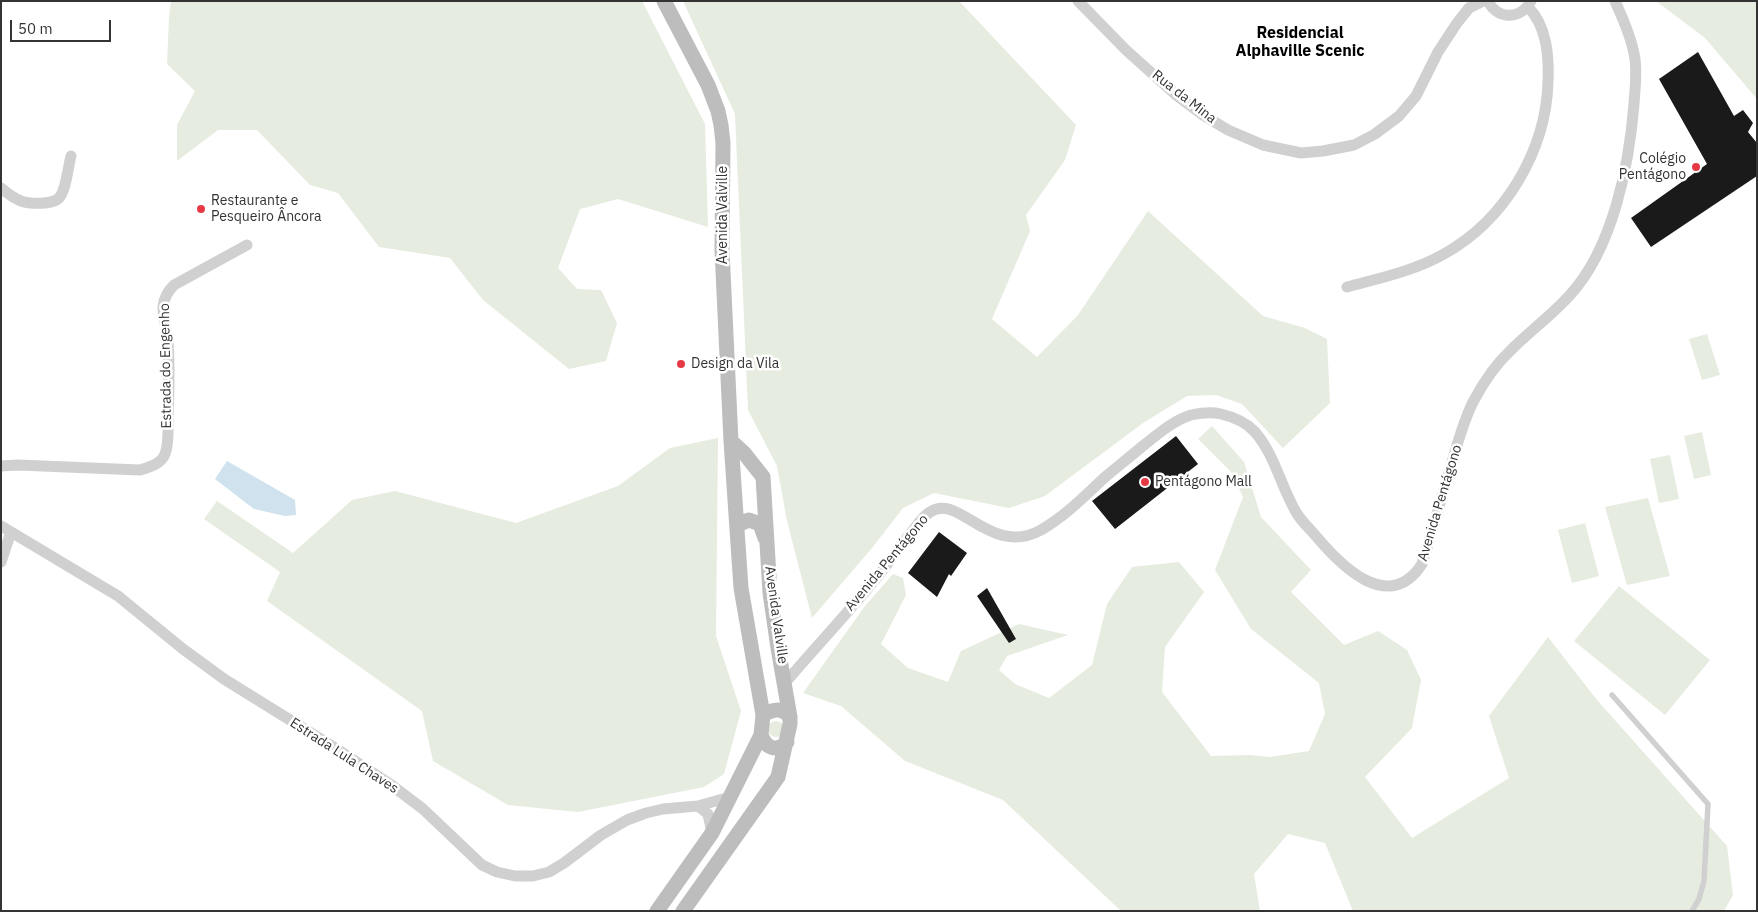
<!DOCTYPE html>
<meta charset="utf-8">
<style>
body{margin:0}
#map{position:relative;width:1758px;height:912px;overflow:hidden;background:#fff;font-family:"IBM Plex Sans",sans-serif}
canvas{display:block}
.frame{position:absolute;inset:0;border:2px solid #333;pointer-events:none}
.scale{position:absolute;left:10px;top:20px;width:101px;height:22px;box-sizing:border-box;border:2px solid #333;border-top:0;padding-left:6px;font-size:15px;line-height:18px;white-space:nowrap;color:#333;-webkit-text-stroke:4px #fff;paint-order:stroke}
</style>
<div id="map">
<canvas width="1758" height="912"></canvas>
<div class="frame"></div>
<div class="scale">50 m</div>
</div>
<script>
const context = document.querySelector('canvas').getContext('2d');
context.lineJoin = 'round';
function fillPath(path, color) { context.fillStyle = color; context.fill(path, 'evenodd'); }
function strokePath(path, color, width, dash) { context.strokeStyle = color; context.lineWidth = width; context.lineCap = dash ? 'butt' : 'round'; context.setLineDash(dash || []); context.stroke(path); }
function write(font, color, halo, rows, align = 'center') {
  context.font = font + ' "IBM Plex Sans",sans-serif'; context.lineWidth = 5; context.setLineDash([]); context.textBaseline = 'middle'; context.strokeStyle = halo; context.fillStyle = color; for (const [text, x, y, turn = 0] of rows) {
    context.save(); context.translate(x, y); context.rotate((+turn || 0) * Math.PI / 180); context.textAlign = isNaN(turn) ? turn : align; if (halo) context.strokeText(text, 0, 0); context.fillText(text, 0, 0); context.restore();
  }
}
fillPath(new Path2D(`
 M171 1H642L705 124 708 227 618 199 580 209 558 268 577 289 601 290 617 323 606 361 569 369 483 300 450 258 379 247 338 193 310 185 257 130H218L177 161V125L195 91 167 64 169 17Z
 M683 1H959L1076 125 1065 160 1026 215 1030 231 992 319 1037 357 1078 315 1148 211 1263 316 1305 328 1327 339 1330 403 1283 448 1242 404 1216 395 1187 396 1143 423 1045 496 1009 508 934 493 903 508 872 548 812 618 787 521 777 466 748 410 735 114Z
 M1656 1H1757V99L1705 38Z
 M1707 334 1720 375 1702 380 1689 339Z
 M1212 426 1244 462 1261 517 1311 570 1291 592 1344 645 1378 631 1407 650 1421 680 1412 728 1365 777 1412 838 1509 778 1489 716 1548 637 1597 700 1727 846 1733 895 1724 911H1353L1325 843 1288 834 1254 874 1260 911H1121L1003 800 905 761 841 706 803 693 865 606 893 574 903 578 906 595 881 644 908 668 948 682 961 651 1019 624 1068 635 1007 656 999 670 1015 684 1049 698 1092 665 1107 604 1132 567 1179 562 1204 592 1165 647 1162 692 1211 756 1249 755 1270 757 1309 751 1325 714 1319 683 1251 629 1215 570 1243 497 1232 473 1198 439Z
 M1702 432 1711 475 1694 479 1684 436Z
 M718 438 716 636 741 711 724 774 704 787 578 812 508 805 433 761 422 711 267 601 280 572 204 519 217 501 293 553 352 500 395 491 516 523 618 486 670 448Z
 M1670 455 1679 499 1659 503 1650 459Z
 M1648 498 1670 576 1627 585 1605 507Z
 M1585 523 1599 576 1572 583 1558 530Z
 M1619 586 1710 660 1665 715 1574 641Z
 M768 729a8 8 0 1 1 16 0a8 8 0 1 1-16 0Z`), '#e6ecdf');
fillPath(new Path2D(`
 M227 461 295 500 296 515 285 516 254 509 215 479Z`), '#cfe2ee');
fillPath(new Path2D(`
 M1698 52 1734 116 1743 110 1753 123 1748 132 1757 143V176L1651 247 1631 218 1707 164 1659 79Z
 M1176 436 1198 464 1115 529 1092 501Z
 M939 532 967 553 951 576 949 574 937 597 908 573Z
 M987 588 1016 639 1009 643 977 596Z`), '#1a1a1a');
strokePath(new Path2D(`
 M1612 695 1708 804 1704 881 1699 899 1692 911`), '#d0d0d0', 5.5);
strokePath(new Path2D(`
 M1078 1 1126 50 1175 94 1203 115 1228 130 1263 145 1301 153 1323 151 1354 145 1375 134 1399 116 1416 96 1438 52 1457 23 1469 8 1483 1
 M1488 1C1497 20 1521 20 1531 1
 M1 188C8 194 13 198 21 201 30 204 52 205 59 198 66 191 68 167 71 156
 M1347 287C1380 278 1414 271 1444 254 1505 220 1546 151 1548 82 1549 56 1547 26 1528 7
 M1 466 18 465 140 470C150 467 161 464 165 454 169 444 168 430 168 419 169 394 170 368 168 342 166 320 155 304 174 285L247 245
 M1 526 118 596 183 649 224 679 340 751 390 784 423 809 482 865 497 872 515 876H533L549 872 564 863 601 835 627 820 646 813 663 809 698 806 730 797
 M1 562 11 532
 M785 683C814 649 845 616 873 582 886 567 897 550 910 534 916 527 922 517 930 512 959 492 990 558 1041 530 1065 516 1084 497 1104 478 1117 467 1131 456 1144 445 1158 434 1174 420 1191 415 1200 413 1213 412 1221 414 1234 417 1246 422 1255 432 1275 455 1281 487 1296 512 1301 521 1309 528 1315 535 1341 566 1389 615 1422 564 1432 532 1441 499 1451 466 1457 445 1463 422 1473 402 1483 383 1496 364 1511 350 1530 331 1552 315 1570 295 1613 248 1629 166 1634 104 1635 89 1637 74 1635 59 1632 39 1623 19 1615 1
 M698 806 708 814 712 833`), '#d0d0d0', 11);
strokePath(new Path2D(`
 M737 525 749 520 760 524 765 538
 M763 715C773 709 782 707 790 717
 M761 735C766 748 776 753 787 742
 M657 911 712 833 761 735 763 715 741 588 731 441 722 250 723 143 721 125 718 111 708 85 664 1
 M683 911 778 777 790 724V717L778 648 770 593 763 477 744 453 731 441`), '#bdbdbd', 15);
for (const [x, y, r, color] of [
 [1696,167,5,"#e63946"],
 [201,209,5,"#e63946"],
 [681,364,5,"#e63946"],
 [1145,482,5,"#e63946"]
]) { const dot = new Path2D(); dot.arc(x, y, r, 0, 2 * Math.PI); context.fillStyle = color; context.fill(dot); strokePath(dot, '#fff', 2); }
write('14px', '#333', '#fff', [
 ["Rua da Mina",1184,97,38],
 ["Avenida Valville",723,215,-90],
 ["Estrada do Engenho",166,366,-91],
 ["Avenida Pentágono",1440,503,-73],
 ["Avenida Pentágono",887,563,-50],
 ["Avenida Valville",776,615,82],
 ["Estrada Lula Chaves",344,756,33]
]);
write('14px', '#333', '#fff', [
 ["Colégio",1686,159,"right"],
 ["Pentágono",1686,175,"right"],
 ["Restaurante e",211,201],
 ["Pesqueiro Âncora",211,217],
 ["Design da Vila",691,364],
 ["Pentágono Mall",1155,482]
], 'left');
write('bold 16px', '#000', '#fff', [
 ["Residencial",1300,33],
 ["Alphaville Scenic",1300,51]
]);
</script>
